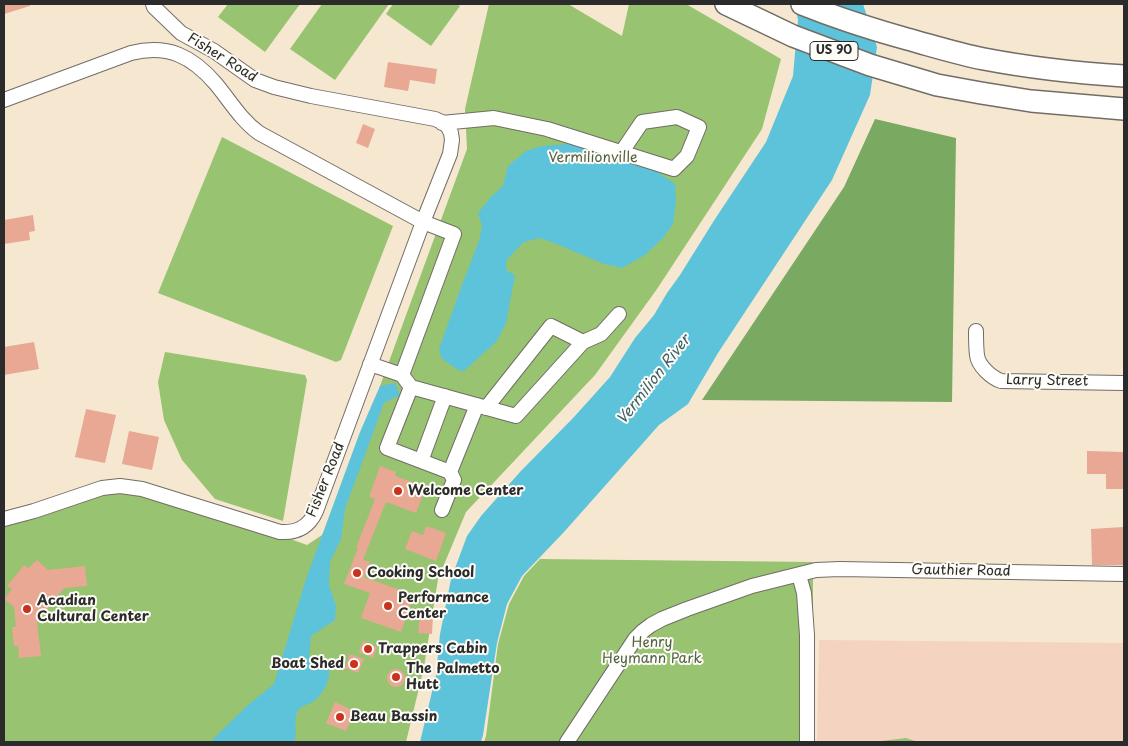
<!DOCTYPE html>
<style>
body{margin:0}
#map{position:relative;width:1128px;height:746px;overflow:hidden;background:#f6e7d1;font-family:"Playpen Sans",sans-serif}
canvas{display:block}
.frame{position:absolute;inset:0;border:5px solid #2b2b2b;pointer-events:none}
</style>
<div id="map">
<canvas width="1128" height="746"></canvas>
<div class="frame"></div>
</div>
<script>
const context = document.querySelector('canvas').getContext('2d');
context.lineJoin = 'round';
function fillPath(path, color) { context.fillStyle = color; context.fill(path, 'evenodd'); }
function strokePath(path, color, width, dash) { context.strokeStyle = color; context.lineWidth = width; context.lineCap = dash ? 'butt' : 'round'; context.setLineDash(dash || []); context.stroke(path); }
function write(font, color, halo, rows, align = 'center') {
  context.font = font + ' "Playpen Sans",sans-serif'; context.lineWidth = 4; context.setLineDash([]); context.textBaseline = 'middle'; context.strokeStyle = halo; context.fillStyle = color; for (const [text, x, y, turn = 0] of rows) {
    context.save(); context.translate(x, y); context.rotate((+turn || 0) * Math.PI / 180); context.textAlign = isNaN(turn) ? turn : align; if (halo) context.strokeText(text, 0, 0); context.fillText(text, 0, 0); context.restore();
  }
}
fillPath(new Path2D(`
 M819 640 1124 643V742H817Z`), '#f4d3c1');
fillPath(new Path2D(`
 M228 4H300L265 52 218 17Z
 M322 4H389L335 80 290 49Z
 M393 4H456L460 6 431 46 386 14Z
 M489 4H568L622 36 629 4H686L781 59 762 129 657 289 595 375 466 512 438 579 424 667 406 742H4V524L90 495 128 492 274 533 307 545 322 535 361 464 380 386 467 149 465 109Z
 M222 137 393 226 341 360 336 362 158 293Z
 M165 352 305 375 307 380 283 521 215 499 182 460 164 420 158 382Z
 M540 559 813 562V742H484L486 736 498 644 509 604 524 576Z
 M906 738 918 742H873Z`), '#98c370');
fillPath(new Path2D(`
 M875 119 956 138 952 402 702 400 844 187Z`), '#7aa962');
fillPath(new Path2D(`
 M795 4H863L877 47 870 95 832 180 718 353 688 404 659 425 564 532 522 576 507 604 497 643 483 735 481 742H420L436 675 440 634 451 579 467 536 481 516 520 472 574 417 610 377 635 338 654 315 667 293 680 275 715 219 766 142 793 76 798 20Z
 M567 144 588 147 653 169 675 184 676 200 673 224 663 238 645 255 622 268 604 264 554 243 539 238 524 242 514 252 506 261 507 271 515 275 506 323 497 341 464 371 458 370 442 359 439 349 462 285 479 241 482 226 478 213 491 197 503 186 508 166 526 151 542 146Z
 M395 383 400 395 384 403 345 509 341 539 330 562 329 585 336 606 335 620 311 636 309 657C313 658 320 658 324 661 336 671 325 693 314 701 310 704 304 705 300 708 291 717 299 732 294 742H210L248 705 274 684 306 579 360 432 380 386Z`), '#5dc3da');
fillPath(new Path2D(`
 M4 4H30V6L4 14Z
 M388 62 437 69 435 84 410 80 408 91 384 87Z
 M363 124 375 129 368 148 356 143Z
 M33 215 35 231 29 232 30 240 4 244V220Z
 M34 342 39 369 4 375V347Z
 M86 409 116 415 105 463 75 457Z
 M129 431 159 437 152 470 122 464Z
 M1087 451 1124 452V489H1106V474H1087Z
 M380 466 396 472 395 476 426 487 416 513 386 502 363 560 370 562 364 577 414 595 401 632 361 618 370 593 344 584 358 548H356L375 499 369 497Z
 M426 526 446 533 436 561 405 549 412 531 423 535Z
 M1124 527V565H1092L1091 529Z
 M37 560 48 570 85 566 87 586 64 588 37 622 41 656 19 658 18 646H14L12 627H16L14 607 4 599 12 589 7 586 24 565 28 568Z
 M420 615 433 616 432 634 418 633Z
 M363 641 377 647 373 658 359 652Z
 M350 654 364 659 358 673 345 668Z
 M387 678a9 9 0 1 1 18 0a9 9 0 1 1-18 0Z
 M335 702 354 711 346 731 326 723Z`), '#e8a893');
const minor = new Path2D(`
 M4 100 131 53C168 44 192 56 216 84 230 101 241 120 259 133L423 222 454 234 402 375
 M442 123 494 118 547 129 674 169 687 156 699 127 677 117 642 122 621 153
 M976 331C976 339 976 347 977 355 978 366 992 378 1001 381L1124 383
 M583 342 601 334 619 314
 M370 364 402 375 411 387 516 416 583 342 551 326 486 408
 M411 387 387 448 450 472 477 405
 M421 461 445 396
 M442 510 454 480 450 472
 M4 519 34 511 102 488 120 486 142 489 280 532C297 533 309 527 316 511L423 222 450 154 452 140 451 133 448 127 444 123 435 119 311 96 274 87 255 80 214 51 181 33 154 7 153 4
 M799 575 804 593 807 635V742
 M567 742 635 639 643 631 651 625 662 619 687 609 752 586 816 570 840 569 1124 574`);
const highway = new Path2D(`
 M726 4 793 36 870 65 937 85 981 93 1031 101 1124 109
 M802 4C837 18 871 29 907 39 933 46 958 54 984 59 1031 68 1077 73 1124 76`);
strokePath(minor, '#726d65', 16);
strokePath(highway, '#726d65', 24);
strokePath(minor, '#fff', 14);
strokePath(highway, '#fff', 21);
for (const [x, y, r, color] of [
 [398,491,5,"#c8321e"],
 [357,573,5,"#c8321e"],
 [388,606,5,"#c8321e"],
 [27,609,5,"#c8321e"],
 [368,649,5,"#c8321e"],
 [354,664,5,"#c8321e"],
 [396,677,5,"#c8321e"],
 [340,717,5,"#c8321e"]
]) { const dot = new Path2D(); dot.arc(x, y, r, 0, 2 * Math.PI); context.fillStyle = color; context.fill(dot); strokePath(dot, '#fdfcf7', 2); }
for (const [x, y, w] of [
 [834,51,48]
]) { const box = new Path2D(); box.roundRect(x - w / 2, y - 9.5, w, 19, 4); context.fillStyle = '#fdfcf7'; context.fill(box); strokePath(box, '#2b2b2b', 1); }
write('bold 12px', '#2b2b2b', null, [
 ["US 90",834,51]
]);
write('14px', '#2b2b2b', '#fdfcf7', [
 ["Fisher Road",222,58,32],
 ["Larry Street",1047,381,1],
 ["Fisher Road",326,480,-68],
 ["Gauthier Road",961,571,1]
]);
write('14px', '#516043', '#fdfcf7', [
 ["Vermilionville",593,158],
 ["Henry",652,643],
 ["Heymann Park",652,659]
]);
write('bold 14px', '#2b2b2b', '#fdfcf7', [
 ["Welcome Center",408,491],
 ["Cooking School",367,573],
 ["Performance",398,598],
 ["Center",398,614],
 ["Acadian",37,601],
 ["Cultural Center",37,617],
 ["Trappers Cabin",378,649],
 ["Boat Shed",344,664,"right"],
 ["The Palmetto",406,669],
 ["Hutt",406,685],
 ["Beau Bassin",350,717]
], 'left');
write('italic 15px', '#3c6068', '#fdfcf7', [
 ["Vermilion River",654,380,-52]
]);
</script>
